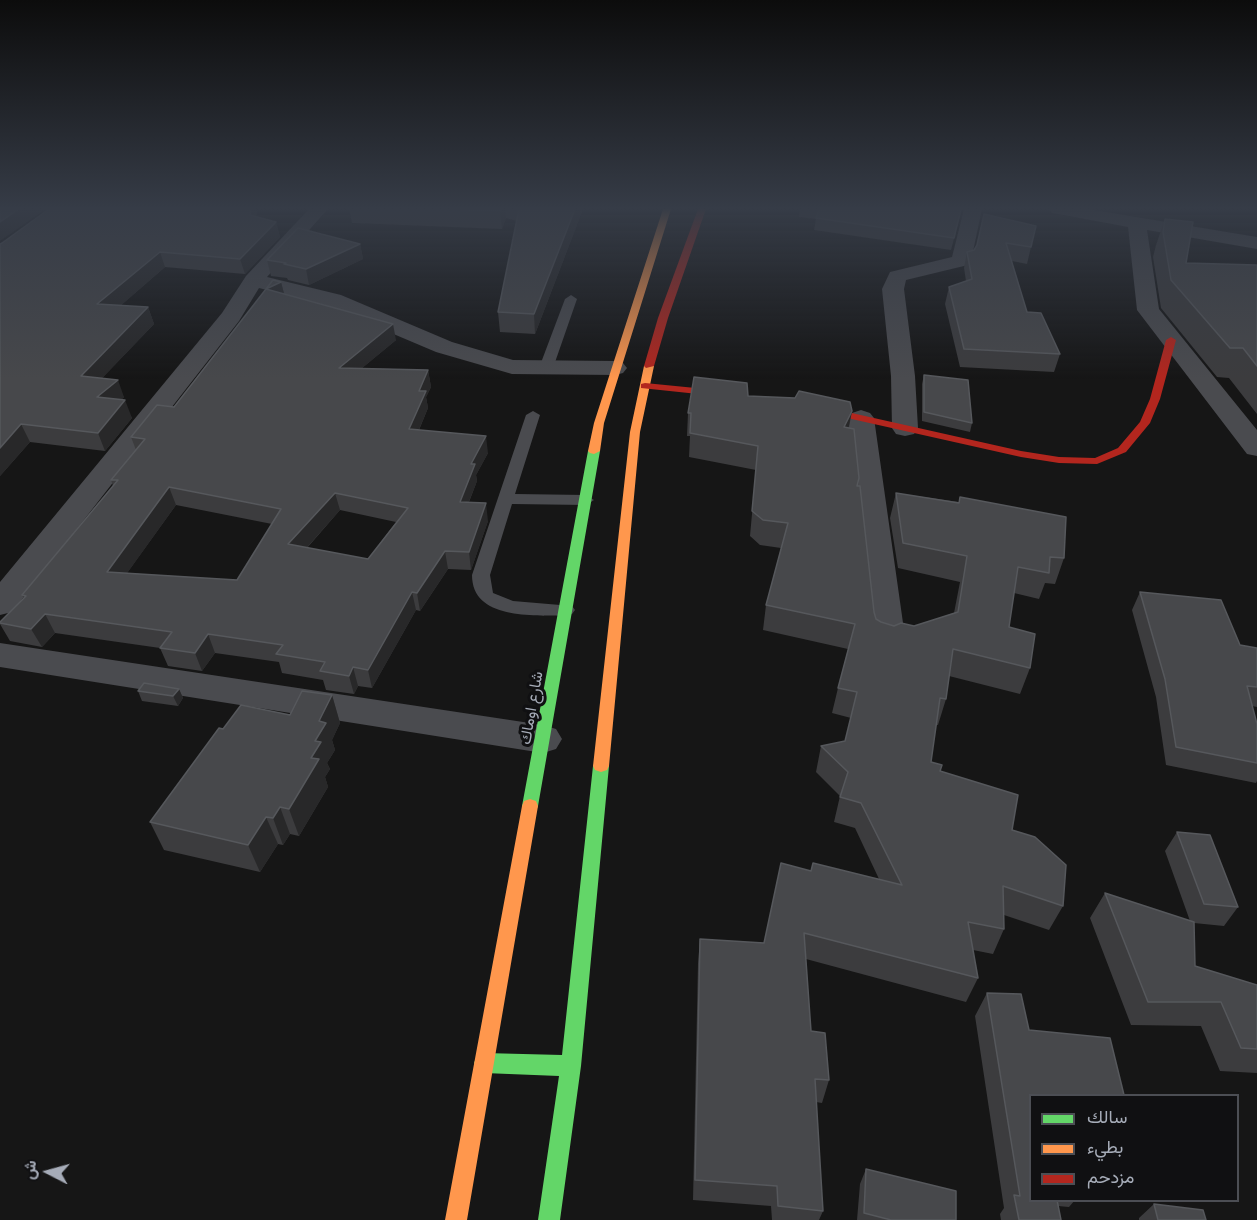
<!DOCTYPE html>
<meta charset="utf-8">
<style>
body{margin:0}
#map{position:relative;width:1257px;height:1220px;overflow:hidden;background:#161616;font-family:Helvetica,Vazirmatn,sans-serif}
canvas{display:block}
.legend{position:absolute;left:1029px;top:1094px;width:210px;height:108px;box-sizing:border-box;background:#101012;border:2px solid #4c4e54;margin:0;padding:8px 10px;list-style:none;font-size:18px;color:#a6acb8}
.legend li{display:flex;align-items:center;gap:12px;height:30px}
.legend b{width:30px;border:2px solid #4c4e54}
.north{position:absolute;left:18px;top:1142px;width:60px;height:60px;-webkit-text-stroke:4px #101012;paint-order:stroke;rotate:276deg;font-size:16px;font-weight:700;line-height:24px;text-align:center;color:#a6acb8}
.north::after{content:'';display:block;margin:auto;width:21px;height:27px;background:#a6acb8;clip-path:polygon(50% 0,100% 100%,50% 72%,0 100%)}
</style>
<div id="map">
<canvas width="1257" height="1220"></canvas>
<ul class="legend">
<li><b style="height:8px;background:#63d668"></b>سالك</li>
<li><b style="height:8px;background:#ff974d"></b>بطيء</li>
<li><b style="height:8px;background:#b3261e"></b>مزدحم</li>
</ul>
<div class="north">ش</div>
</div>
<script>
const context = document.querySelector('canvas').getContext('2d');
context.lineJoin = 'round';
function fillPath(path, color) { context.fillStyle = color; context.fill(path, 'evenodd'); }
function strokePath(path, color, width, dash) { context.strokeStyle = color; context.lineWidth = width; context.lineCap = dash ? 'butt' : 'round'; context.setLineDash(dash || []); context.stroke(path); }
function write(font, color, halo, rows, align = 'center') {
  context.font = font + ' Helvetica,Vazirmatn,sans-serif'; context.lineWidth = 6; context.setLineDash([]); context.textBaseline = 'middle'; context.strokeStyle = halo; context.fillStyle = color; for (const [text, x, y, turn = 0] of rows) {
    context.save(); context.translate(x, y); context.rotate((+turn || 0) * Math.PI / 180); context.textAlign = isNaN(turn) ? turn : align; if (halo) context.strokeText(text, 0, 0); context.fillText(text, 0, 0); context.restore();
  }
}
fillPath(new Path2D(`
 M571 295 577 299 553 368 546 372 541 371 539 368 565 299Z
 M533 411 540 415 515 494 586 495 594 500 586 505 512 504 490 575 493 593 513 601 572 606 575 610 572 614 566 616C533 615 472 620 472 575L526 415Z`), '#4a4b4f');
fillPath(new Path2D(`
 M309 209H328L267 277 341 295 452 342 513 360 615 361 623 363 627 368 623 373 615 375 512 374 436 352 325 305 259 288 239 321 12 612 0 615V582L222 313 246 276Z
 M964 209H982L971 261 968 265 906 280 904 289 915 376 918 428 914 434 905 436 896 434 892 428 891 376 882 289 890 272 952 257Z
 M1049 209H1088L1257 237V249L1147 230 1159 309 1257 430V456L1247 454 1137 310 1128 227 1058 214 1052 213Z
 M861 410 870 413 874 418 905 637 900 645 888 649 876 645 871 637 848 418 852 413Z
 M0 643 543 725 556 729 562 739 556 749 543 753 0 667Z`), '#4a4b4f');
fillPath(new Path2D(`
 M594 448 600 451 538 806 536 811 530 813 524 811 522 806 588 451Z
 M601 760 607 762 609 766 581 1066 560 1220H538L559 1076 484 1073 477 1070 474 1063 477 1056 484 1053 562 1055 593 766 595 762Z`), '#63d668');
fillPath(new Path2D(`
 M663 209H671L604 423 600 451 594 454 590 453 588 451 594 423Z
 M649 363 654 366 640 432 609 766 607 770 601 772 595 770 593 766 630 432 644 366Z
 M530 799 536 801 538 806 467 1220H445L522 806 524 801Z`), '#ff974d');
fillPath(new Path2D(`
 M698 209H706L668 318 654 366 646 368 644 366 658 318Z
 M1171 337 1176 340 1160 399 1150 423 1126 452 1097 464 1059 463 1021 457 807 409 802 406 807 403 1021 451 1059 457 1095 458 1118 448 1140 422 1150 399 1166 340Z
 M645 383 736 392 741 395 736 398 641 388V384Z`), '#b3261e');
fillPath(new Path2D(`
 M49 209H256L257 212 256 216 276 222 280 237 245 274 165 267 120 306 148 307 154 324 102 378 124 397 121 400 132 418 105 451 30 442 0 476V244L2 243Z
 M349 209H583L535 334 500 332 498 312 517 221 506 218 502 229 352 223Z
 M800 209H962L951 250 814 230 816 219 799 217Z
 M984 214 1031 247 1027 264 1012 261 1027 312 1060 354 1054 372 960 367 945 304 949 287 966 281 964 268 967 252 974 250 976 246Z
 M1165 219 1186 263 1257 265V414L1229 378 1217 377 1161 308 1153 257 1156 245Z
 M360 244 363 259 309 285 288 280 287 278 271 276 267 260Z
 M281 282 284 294 396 340 362 368 428 370 431 387 426 397 428 408 419 430 488 453 476 475 477 481 469 502 488 521 471 570 448 569 420 611 416 610 372 688 358 686 354 694 326 690 323 680 282 673 279 662 215 653 202 671 168 666 160 648 55 633 42 647 10 641 0 624V622L24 599 22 595 113 486 111 480 136 450 131 437 174 407ZM176 505 272 524 237 580 127 573ZM340 510 396 522 368 559 307 548Z
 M924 375 972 423 970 432 922 421V384Z
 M748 396 852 411 849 428 859 478 858 486 874 612 876 619 881 622 894 626H914L954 613 960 582 898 568 890 518 896 493 959 502 960 497 1064 558 1055 584 1045 583 1039 599 1014 593 1009 627 1030 668 1020 694 949 676 946 699 938 725H936L931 762 940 771 1012 830 1063 906 1049 930 1004 915V929L993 954 973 950 978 978 966 1002 806 959 811 1031 829 1080 822 1103 816 1102 823 1211 819 1220H772L771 1206 693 1200 698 963 700 939 764 943 811 871 879 879 855 828 834 822 840 796 816 772 821 746 845 741 851 718 832 713 838 688 848 649 763 630 766 605 781 548 760 545 750 536 756 470 689 457 690 436H687L688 413Z
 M1140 592 1240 645 1257 648V707L1252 706 1257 724V781L1256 783 1166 765 1156 697 1132 610Z
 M179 689 183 698 178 706 142 701 138 691Z
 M332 695 340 723 332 740 335 750 327 763 330 769 325 777 328 787 299 836 290 834 283 845 278 844 260 872 164 850 150 822 223 729 290 715Z
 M1177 832 1238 907 1224 926 1194 923 1195 966 1257 985V1073L1220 1071 1201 1026 1131 1025 1090 918 1105 893 1190 921 1165 851Z
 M987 993 1030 1200H1075L1069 1207 1058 1206 1061 1220H1001L1000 1214 1004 1208 975 1016Z
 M866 1169 956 1220H857L860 1184Z
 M1154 1204 1206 1220H1139V1218Z`), '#3c3c3e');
fillPath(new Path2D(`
 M19 209H46L0 241V222Z
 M251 209H256L257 212 254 230 250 215Z
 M501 209H505L506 218 502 229 500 211Z
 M575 209H583L535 334 534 314Z
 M276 222 280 237 245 274 240 259Z
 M360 244 363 259 309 285 306 269Z
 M160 252 165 267 103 321 97 304Z
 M281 282 285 297 266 289Z
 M148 307 154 324 88 393 81 376Z
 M393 324 396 340 343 384 339 368Z
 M428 370 431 387 426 397 428 408 412 446 409 429 419 391Z
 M118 380 124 397 104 415 97 397Z
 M125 400 132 418 105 451 98 433Z
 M852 411 847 435 844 427Z
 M21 424 30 442 0 476V448Z
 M486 436 488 453 476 475 477 481 462 519 460 502 471 464Z
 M169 487 176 505 115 590 107 572Z
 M335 493 340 510 294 562 288 544Z
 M486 503 488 521 471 570 469 552Z
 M445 551 448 569 420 611 417 593Z
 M412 592 416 610 372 688 368 670Z
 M45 614 55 633 42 647 31 629Z
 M208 634 215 653 202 671 195 653Z
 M353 667 358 686 354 694 349 676Z
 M179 689 183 698 178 706 173 696Z
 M332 695 340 723 332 740 335 750 327 763 330 769 325 777 328 787 299 836 289 809 311 758 319 721Z
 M280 807 290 834 283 845 273 818Z
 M266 817 278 844 260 872 248 845Z`), '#282829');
const building = new Path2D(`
 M0 209H19L0 222Z
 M49 209H251L250 215 276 222 240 259 160 252 97 304 148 307 81 376 118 380 97 397 125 400 98 433 21 424 0 448V244L2 243Z
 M451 209H501L500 211Z
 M519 209H575L534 314 498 312Z
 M819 209H961L954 238 816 218Z
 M984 214 1036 226 1031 247 1006 243 1027 312 1041 313 1060 354 964 349 949 287 972 279 967 252 974 250 977 245Z
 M1165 219 1193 222 1186 263 1257 265V366L1243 348H1230L1171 280 1163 232Z
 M298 228 360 244 306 269 284 264 286 263 267 260Z
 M273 280 281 282 266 289 393 324 339 368 428 370 419 391H426L409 429 486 436 471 464H475L460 502 486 503 469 552 445 551 417 593 412 592 368 670 353 667 349 676 320 671 325 662 276 654 283 645 208 634 195 653 160 648 172 632 45 614 31 629 0 623V622L26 596 22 595 118 480H111L145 439 131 437 157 405 174 407ZM169 487 281 509 237 580 107 572ZM335 493 408 508 368 559 288 544Z
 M924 375 968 380 972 423 924 412Z
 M694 377 747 383 748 396 795 398 799 391 850 402 852 411 844 427 854 429 859 478 857 486H860L874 612 876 619 881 622 894 626 901 623 914 626 958 612 967 556 903 543 896 493 959 503 960 497 1066 517 1064 558 1050 557 1049 573 1018 567 1009 627 1035 634 1030 668 953 649 946 699 940 698 931 762 942 765 940 771 1018 795 1012 830 1035 837 1066 865 1063 906 1003 886 1004 929 968 922 978 978 804 933 811 1031 825 1033 829 1080 815 1079 823 1211 778 1206 777 1186 695 1180 700 939 764 943 781 863 811 871 813 863 902 885 861 803 840 797 848 772 821 746 845 741 857 692 838 688 855 624 766 605 788 523 763 520 752 511 758 446 690 433 691 413H688Z
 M1140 592 1221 600 1240 645 1257 648V687L1247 686 1257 724V763L1176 747 1165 679Z
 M144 683 179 689 173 696 138 691Z
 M302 691 332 695 319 721 326 723 315 741 321 742 311 758 319 759 289 809 280 807 273 818 266 817 248 845 150 822 219 728 223 729 241 705 290 715Z
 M1177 832 1210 835 1238 907 1204 904Z
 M1105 893 1194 922 1195 966 1257 985V1049L1241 1048 1221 1002H1148Z
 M987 993 1021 994 1029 1030 1110 1038 1124 1095H1030V1200H1057L1061 1220H1019L1014 1195 1020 1196Z
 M866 1169 956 1191V1220H891L864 1213Z
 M1154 1204 1203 1210 1206 1220H1158Z`);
fillPath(building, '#47484b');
strokePath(building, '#56585c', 1.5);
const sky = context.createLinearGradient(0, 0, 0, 379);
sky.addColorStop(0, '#0c0c0c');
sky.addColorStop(0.55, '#363c47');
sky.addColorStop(1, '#363c4700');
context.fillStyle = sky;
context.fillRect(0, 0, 1257, 379);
write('16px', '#a6acb8', '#101012', [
 ["شارع اوماك",532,708,-80]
]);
</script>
